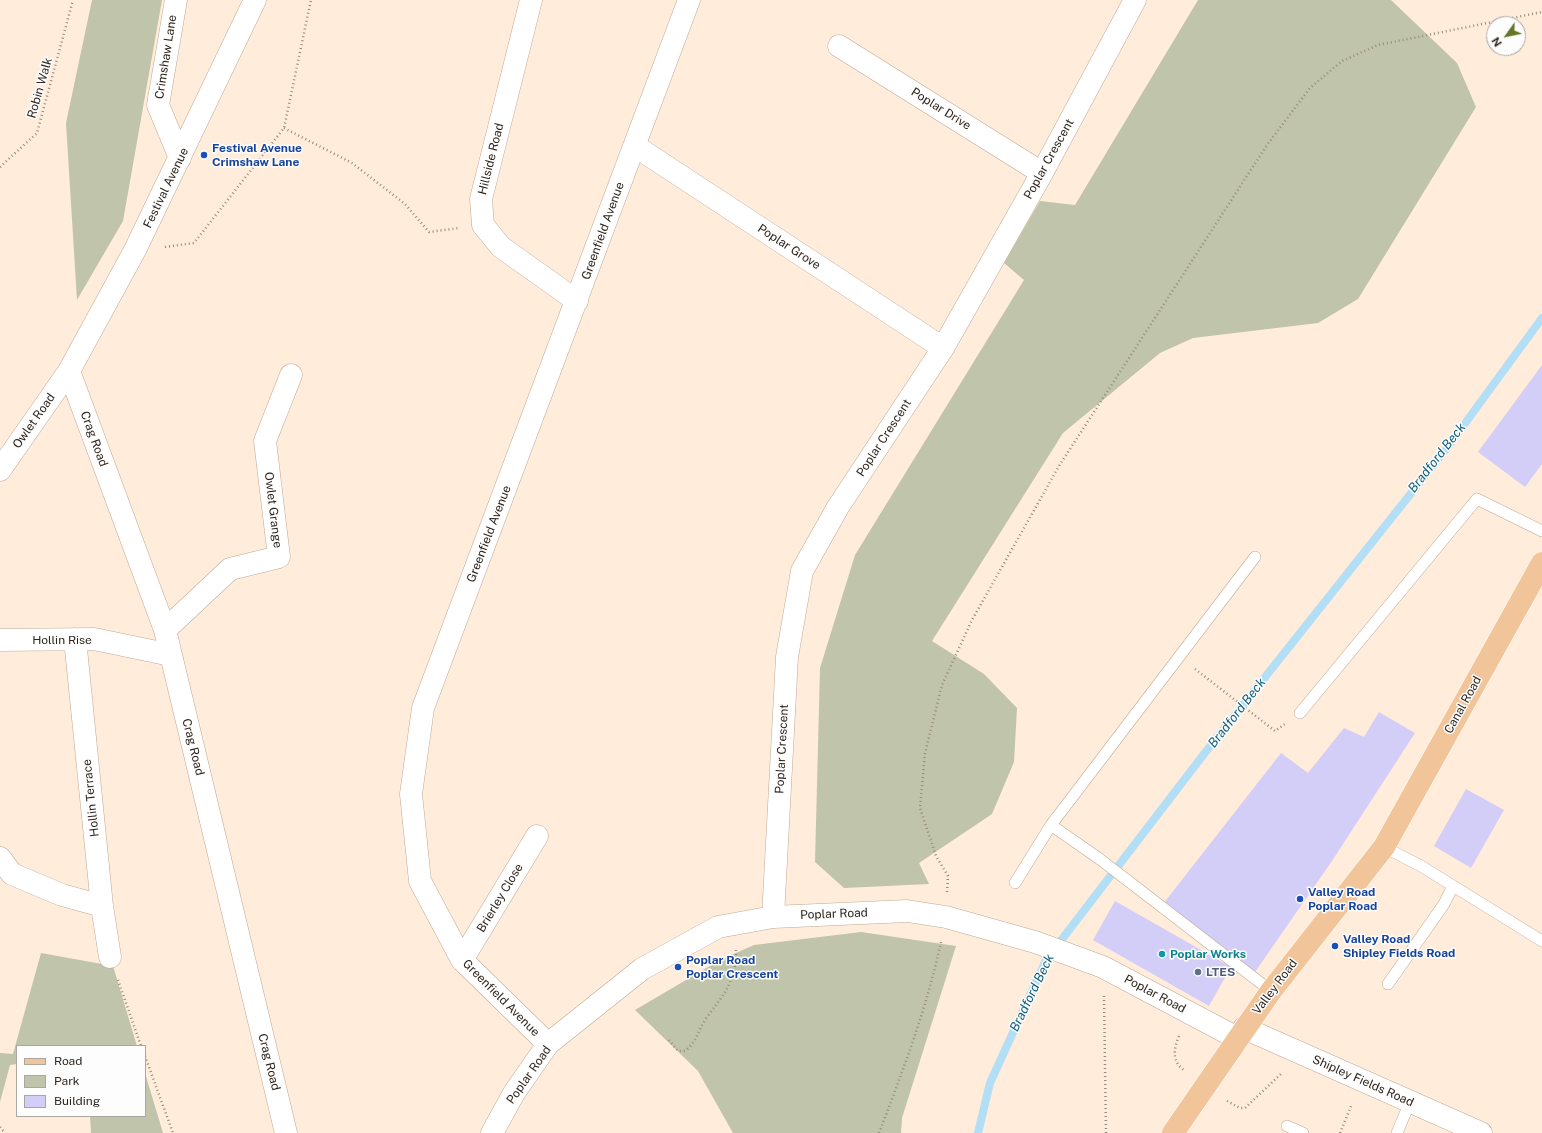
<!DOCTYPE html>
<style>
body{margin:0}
#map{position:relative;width:1542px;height:1133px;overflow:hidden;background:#ffecdb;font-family:"Public Sans",sans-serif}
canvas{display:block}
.legend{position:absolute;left:16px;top:1045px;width:130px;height:72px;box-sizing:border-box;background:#fdfdfd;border:1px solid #aaa7a3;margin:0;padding:5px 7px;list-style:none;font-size:12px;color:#2d251d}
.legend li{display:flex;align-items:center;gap:8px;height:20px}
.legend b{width:20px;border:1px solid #aaa7a3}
.north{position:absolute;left:1486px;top:16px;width:40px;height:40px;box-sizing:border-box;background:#fdfdfd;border:1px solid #aaa7a3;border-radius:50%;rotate:237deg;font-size:11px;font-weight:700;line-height:16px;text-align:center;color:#2d251d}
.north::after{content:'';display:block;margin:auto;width:14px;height:18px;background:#657726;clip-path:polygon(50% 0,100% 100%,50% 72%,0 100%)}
</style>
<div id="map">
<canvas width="1542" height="1133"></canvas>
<ul class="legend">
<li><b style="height:5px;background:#f2c499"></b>Road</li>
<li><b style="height:11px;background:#c0c4aa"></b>Park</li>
<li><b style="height:11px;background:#d3cef7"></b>Building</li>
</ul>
<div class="north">N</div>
</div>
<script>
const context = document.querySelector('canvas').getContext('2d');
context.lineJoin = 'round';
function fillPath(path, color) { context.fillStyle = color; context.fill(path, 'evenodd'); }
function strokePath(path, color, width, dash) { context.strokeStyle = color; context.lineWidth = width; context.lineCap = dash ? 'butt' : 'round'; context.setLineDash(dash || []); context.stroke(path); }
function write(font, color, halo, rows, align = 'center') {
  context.font = font + ' "Public Sans",sans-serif'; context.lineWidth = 3; context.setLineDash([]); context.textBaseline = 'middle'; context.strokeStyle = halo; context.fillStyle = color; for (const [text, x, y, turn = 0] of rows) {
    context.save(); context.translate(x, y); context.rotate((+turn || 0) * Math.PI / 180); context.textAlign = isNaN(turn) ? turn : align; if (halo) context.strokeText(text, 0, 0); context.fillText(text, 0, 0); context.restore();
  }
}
fillPath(new Path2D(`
 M92 0H162L123 221 77 300 66 123Z
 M1198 0H1391L1457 63 1476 107 1358 299 1318 323 1193 338 1160 353 1063 433 932 641 984 674 1017 708 1014 762 992 814 919 863 929 884 844 888 815 862 820 668 855 555 1024 280 1004 263 1040 201 1075 205Z
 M861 932 956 946 902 1118 901 1133H733L698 1071 635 1010 720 960 754 945Z
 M41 953 113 966 137 1046H17V1064L10 1065 0 1102V1053L13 1054Z
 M145 1073 163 1133H91L90 1116H145Z`), '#c0c4aa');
strokePath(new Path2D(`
 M978 1133 990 1083 1046 960 1204 754 1447 448 1542 318`), '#b2def6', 8);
fillPath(new Path2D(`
 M1542 365V464L1525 487 1478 452Z
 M1379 712 1415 733 1332 861 1255 972 1163 904 1281 753 1308 773 1344 728 1364 737Z
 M1466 789 1504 810 1471 868 1434 846Z
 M1115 901 1231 967 1209 1006 1093 940Z`), '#d3cef7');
const service = new Path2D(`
 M1300 713 1477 499 1542 531
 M1051 825 1255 557
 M1384 847 1421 866 1542 941
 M1015 883 1051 825 1101 860 1271 991
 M1388 984 1444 904 1453 886
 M1287 1126 1303 1133
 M1397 1133 1410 1102`);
const minor = new Path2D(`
 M176 0 158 105 180 158
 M531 0 481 199 483 225 501 247 577 301
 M839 46 1042 173
 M635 146 943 348
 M69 371 165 630 286 1133
 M0 470 69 371 135 250 255 0
 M165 630 230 569 279 557 265 441 291 375
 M75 639 102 906 110 957
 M0 640 94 639 171 655
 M0 858 12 874 62 895 102 906
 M773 917 787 657 802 571 838 507 943 348 1042 173 1135 0
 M462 960 537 836
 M1244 1028 1481 1133
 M548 1044 462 960 420 881 411 794 423 708 689 0
 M492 1133 514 1093 548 1044 642 969 718 927 773 917 907 911 946 917 1035 942 1103 967 1237 1038`);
const primary = new Path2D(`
 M1173 1133 1271 991 1384 847 1542 563`);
strokePath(service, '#bfa994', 12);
strokePath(minor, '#bfa994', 23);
strokePath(primary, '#fff', 23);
strokePath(new Path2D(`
 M284 128 352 163 405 204 429 232 459 228
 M0 167 37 133 73 0
 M165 247 194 243 284 128 311 0
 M1195 669 1275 731 1285 724
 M947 892 948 876 936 856 920 808 925 753 942 685 972 620 1059 466 1267 145 1310 88 1342 61 1378 45 1542 12
 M118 980 141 1046
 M1104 996 1106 1133
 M1179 1036C1173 1050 1172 1062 1185 1071
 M669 1040 678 1051H685C696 1043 698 1031 705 1020 722 996 737 982 736 950
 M145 1056 173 1133
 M1227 1101 1240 1108H1245L1282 1073
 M0 1127 5 1133
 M879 1133C903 1071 927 1007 941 942
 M1340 1133 1352 1104`), '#97897d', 2.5, [1, 3]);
strokePath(service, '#fff', 11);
strokePath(minor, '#fff', 22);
strokePath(primary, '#f2c499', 22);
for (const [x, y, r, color] of [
 [204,155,4,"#1a4fb4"],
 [1300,899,4,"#1a4fb4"],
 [1335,946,4,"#1a4fb4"],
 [1162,954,4,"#0f9aa8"],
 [678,967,4,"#1a4fb4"],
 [1198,972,4,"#5c6f8a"]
]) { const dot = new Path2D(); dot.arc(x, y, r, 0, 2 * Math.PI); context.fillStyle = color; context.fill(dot); strokePath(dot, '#fdfdfd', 1.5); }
write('12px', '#2d251d', '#fdfdfd', [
 ["Crimshaw Lane",166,57,-81],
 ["Robin Walk",40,88,-74],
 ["Poplar Drive",941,109,32],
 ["Hillside Road",491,159,-76],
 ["Poplar Crescent",1049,159,-61],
 ["Festival Avenue",166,188,-64],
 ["Greenfield Avenue",603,231,-70],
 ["Poplar Grove",789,247,33],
 ["Owlet Road",34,421,-55],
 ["Poplar Crescent",884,438,-57],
 ["Crag Road",94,439,70],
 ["Owlet Grange",273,510,83],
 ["Greenfield Avenue",489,534,-69],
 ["Hollin Rise",62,640],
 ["Canal Road",1463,705,-61],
 ["Crag Road",193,747,76],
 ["Poplar Crescent",782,749,-87],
 ["Hollin Terrace",91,798,-96],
 ["Brierley Close",500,898,-59],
 ["Poplar Road",834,914,-2],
 ["Valley Road",1275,987,-53],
 ["Poplar Road",1155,994,28],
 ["Greenfield Avenue",501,998,45],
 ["Crag Road",269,1062,76],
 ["Poplar Road",529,1075,-55],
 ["Shipley Fields Road",1363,1081,24]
]);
write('bold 12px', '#164399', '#fdfdfd', [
 ["Festival Avenue",212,148],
 ["Crimshaw Lane",212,162],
 ["Valley Road",1308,892],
 ["Poplar Road",1308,906],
 ["Valley Road",1343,939],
 ["Shipley Fields Road",1343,953],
 ["Poplar Road",686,960],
 ["Poplar Crescent",686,974]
], 'left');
write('bold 12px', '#0d838f', '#fdfdfd', [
 ["Poplar Works",1170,954]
], 'left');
write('bold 12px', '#4e5e75', '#fdfdfd', [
 ["LTES",1206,972]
], 'left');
write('italic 13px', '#0b5c7b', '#fdfdfd', [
 ["Bradford Beck",1437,458,-52],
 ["Bradford Beck",1237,713,-52],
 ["Bradford Beck",1032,993,-64]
]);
</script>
